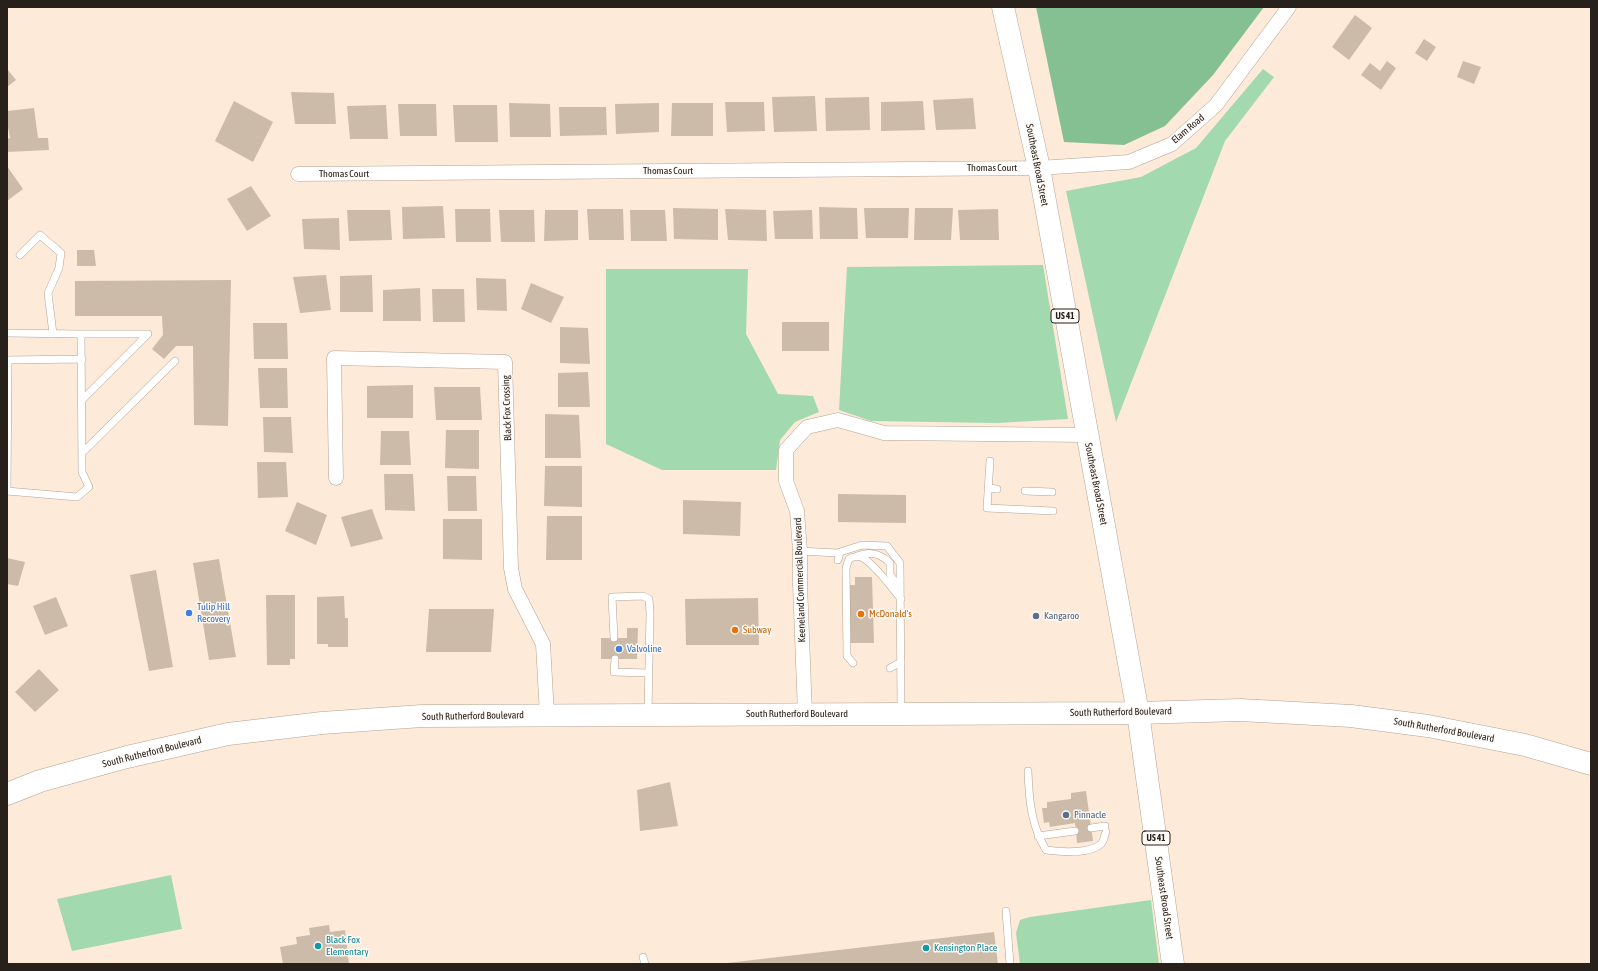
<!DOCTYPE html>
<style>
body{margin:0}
#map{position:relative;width:1598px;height:971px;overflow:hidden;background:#fdead8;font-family:"Asap Condensed",sans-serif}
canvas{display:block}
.frame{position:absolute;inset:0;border:8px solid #28211b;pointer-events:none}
</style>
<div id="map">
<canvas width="1598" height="971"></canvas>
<div class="frame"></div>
</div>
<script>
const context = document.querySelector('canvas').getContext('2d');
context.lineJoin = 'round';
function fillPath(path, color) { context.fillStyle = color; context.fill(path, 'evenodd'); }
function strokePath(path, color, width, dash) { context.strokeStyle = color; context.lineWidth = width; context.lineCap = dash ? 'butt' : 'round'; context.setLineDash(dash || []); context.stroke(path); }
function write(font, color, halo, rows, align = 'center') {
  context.font = font + ' "Asap Condensed",sans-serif'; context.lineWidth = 3; context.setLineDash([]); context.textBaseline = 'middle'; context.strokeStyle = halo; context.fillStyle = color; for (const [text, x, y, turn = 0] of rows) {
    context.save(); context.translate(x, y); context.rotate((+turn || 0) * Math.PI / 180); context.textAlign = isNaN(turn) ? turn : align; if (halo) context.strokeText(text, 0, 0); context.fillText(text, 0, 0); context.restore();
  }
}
fillPath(new Path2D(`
 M1263 69 1274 77 1225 141 1116 422 1066 191 1141 177 1196 148Z
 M1043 265 1068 419 997 423 871 421 839 410 847 267Z
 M606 269H748L746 334 778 394 813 396 819 412 795 422 780 440 776 470H662L606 444Z
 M171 875 182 929 72 951 57 899Z
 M1151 900 1159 964H1020L1016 933 1020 920 1030 917Z`), '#a2d9af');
fillPath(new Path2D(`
 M1036 7H1264L1213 75 1165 126 1124 145 1064 142Z`), '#85c093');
fillPath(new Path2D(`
 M1355 15 1372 28 1349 60 1332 47Z
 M1424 39 1436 47 1427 61 1415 53Z
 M1387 61 1396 68 1381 90 1361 75 1370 63 1380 71Z
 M1463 61 1481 67 1474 84 1457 77Z
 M7 69 16 80 7 87Z
 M291 92 334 93 336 124H295Z
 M815 96 817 131 774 132 772 97Z
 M869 97 870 130 826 131 825 98Z
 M973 98 976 129 936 130 933 100Z
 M234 101 273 122 253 162 215 141Z
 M923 101 925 130 881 131V102Z
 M725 102H764L765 131 727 132Z
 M509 103 550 104 551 137H510Z
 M659 103V132L616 134 615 104Z
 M672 103H713V136H671Z
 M398 104H436L437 136H400Z
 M386 105 388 139H350L347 106Z
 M453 105H497L498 142H455Z
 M559 107H606L607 135 560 136Z
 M34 108 38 138H48L49 150 7 152V139L10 138 7 122V111Z
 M7 166 23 189 7 201Z
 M251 186 271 216 247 231 227 199Z
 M443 206 445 238 403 239 402 207Z
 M819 207 857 208 858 239H820Z
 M673 208 718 209V240L674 239Z
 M864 208H909L908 238H866Z
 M915 208H953L951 240H914Z
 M455 209H490L491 242H456Z
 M587 209H623L624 240H589Z
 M725 209 766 210 767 241 728 240Z
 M998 209 999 240H960L958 210Z
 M347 210H390L392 240 349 241Z
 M499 210H534L535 242H501Z
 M545 210H578V240L544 241Z
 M630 210H665L667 241H631Z
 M812 210 813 239H775L773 211Z
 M339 218 340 250 304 249 302 219Z
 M77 250H94L96 266H77Z
 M326 275 331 310 300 313 293 277Z
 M372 275 373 312H340V276Z
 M476 278 506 279 507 311 477 310Z
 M231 280 228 426 194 425 193 346H176L164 359 152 349 163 335 162 316H75V281Z
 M531 283 564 297 551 323 521 309Z
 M420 288 421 321H383V290Z
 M432 289H464L465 322H433Z
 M782 322H829V351H782Z
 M253 323H287L288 359H254Z
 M560 327 588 328 590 364 560 363Z
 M258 368H287L288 408H260Z
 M588 372 590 407H558V373Z
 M413 385V418H367V386Z
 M434 387H480L482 420H436Z
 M545 414 579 415 581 458H545Z
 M263 417H291L293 453 264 452Z
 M446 430H479V469L445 468Z
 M381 431H409L411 465H380Z
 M257 462H286L288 497 258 498Z
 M545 466H582V507L544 506Z
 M384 474H413L415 511 385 510Z
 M447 476H476L477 511H448Z
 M838 494 906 495V523L838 522Z
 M683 500 741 502 740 536 683 534Z
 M297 502 327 515 316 545 285 531Z
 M372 509 383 539 351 547 341 517Z
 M547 516H582V560H546Z
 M443 519H482V560L443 559Z
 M7 558 25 562 18 586 7 584Z
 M219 559 236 657 209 660 193 563Z
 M156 570 173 667 149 671 130 575Z
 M855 577H872L874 643H850V585H855Z
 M266 595H295V659H290V665H267Z
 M344 596 345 618H348V647H328V644H317V597Z
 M56 597 68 626 45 635 33 606Z
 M758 598 759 645H686L685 599Z
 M429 609H494L491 652H426Z
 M627 628H638L637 659H601V638H627Z
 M39 669 59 690 35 712 15 692Z
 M670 782 678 826 640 831 637 790Z
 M1086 791 1093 841 1077 843 1075 823 1050 827 1049 822 1044 823 1042 808H1047V802L1071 799V793Z
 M329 925 330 932 345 930 349 964H283L280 947 297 944 296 937 310 935 309 928Z
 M994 932 998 964H727V963Z`), '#cdbbaa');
const lane = new Path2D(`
 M20 255 40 235 61 253 59 268 48 293 53 334
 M7 333 81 334
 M82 359 8 360 7 491 77 497 89 487 82 472 81 334H148L82 400
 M82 453 175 361
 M990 461 987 508 1053 511
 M988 488 997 489
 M1025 491 1052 492
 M800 551 837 553 862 545 887 546 900 563 901 711
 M857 556C870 551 880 553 890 563V574L899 589
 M838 560 840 552
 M614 638 612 597 643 596 649 599 650 613 648 712
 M615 659 614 672 649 673
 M853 663 847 656 846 568 849 559C852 557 857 556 861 557 872 561 893 589 901 599
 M890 668 901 662
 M1028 771C1029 800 1031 825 1046 850 1061 852 1089 854 1101 844 1104 841 1104 836 1106 832
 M1091 828 1105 826
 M1038 836 1075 831
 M1006 911 1010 964
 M643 957 645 964`);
const street = new Path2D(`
 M298 174 1039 168 1129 162 1172 144 1216 105 1289 7
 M336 478 334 358 505 362 511 568 515 589 543 644 547 715
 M805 714 800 584V551L797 511 786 481V450L807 427 838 420 884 433 1086 435`);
const primary = new Path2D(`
 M1003 7 1039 168 1138 713 1173 964`);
const highway = new Path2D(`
 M7 794 40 781 127 757 228 734 322 723 422 716 1138 713 1240 710 1351 716 1428 726 1525 745 1591 764`);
strokePath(lane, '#b4a292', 8);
strokePath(street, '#b4a292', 15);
strokePath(primary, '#b4a292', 23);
strokePath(highway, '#b4a292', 23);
strokePath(lane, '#fff', 7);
strokePath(street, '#fff', 14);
strokePath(primary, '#fff', 22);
strokePath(highway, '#fff', 22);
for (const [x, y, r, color] of [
 [189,613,4,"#3f7fe0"],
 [861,614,4,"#e8710a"],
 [1036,616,4,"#5c6f8a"],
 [735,630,4,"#e8710a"],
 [619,649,4,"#3f7fe0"],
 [1066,815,4,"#5c6f8a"],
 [318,946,4,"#0f9aa8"],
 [926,948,4,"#0f9aa8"]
]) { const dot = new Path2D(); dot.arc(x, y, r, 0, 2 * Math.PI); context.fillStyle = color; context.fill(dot); strokePath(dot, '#fefaf7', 1.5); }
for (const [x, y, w] of [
 [1065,316,28],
 [1156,838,28]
]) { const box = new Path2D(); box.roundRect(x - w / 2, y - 7, w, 14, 3); context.fillStyle = '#fefaf7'; context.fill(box); strokePath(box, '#28211b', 1); }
write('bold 9px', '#28211b', null, [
 ["US 41",1065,316],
 ["US 41",1156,838]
]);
write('10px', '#28211b', '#fefaf7', [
 ["Elam Road",1188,129,-40],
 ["Southeast Broad Street",1037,165,79],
 ["Thomas Court",992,168],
 ["Thomas Court",668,171],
 ["Thomas Court",344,174],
 ["Black Fox Crossing",507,408,-92],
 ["Southeast Broad Street",1096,484,79],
 ["Keeneland Commercial Boulevard",800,580,-92],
 ["South Rutherford Boulevard",1121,712,-1],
 ["South Rutherford Boulevard",797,714],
 ["South Rutherford Boulevard",473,716,-1],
 ["South Rutherford Boulevard",1444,730,10],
 ["South Rutherford Boulevard",152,752,-14],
 ["Southeast Broad Street",1164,898,82]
]);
write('10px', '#366cbe', '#fefaf7', [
 ["Tulip Hill",197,607],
 ["Recovery",197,619],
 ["Valvoline",627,649]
], 'left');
write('10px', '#c56008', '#fefaf7', [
 ["McDonald's",869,614],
 ["Subway",743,630]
], 'left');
write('10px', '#4e5e75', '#fefaf7', [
 ["Kangaroo",1044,616],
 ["Pinnacle",1074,815]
], 'left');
write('10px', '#0d838f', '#fefaf7', [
 ["Black Fox",326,940],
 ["Elementary",326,952],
 ["Kensington Place",934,948]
], 'left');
</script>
